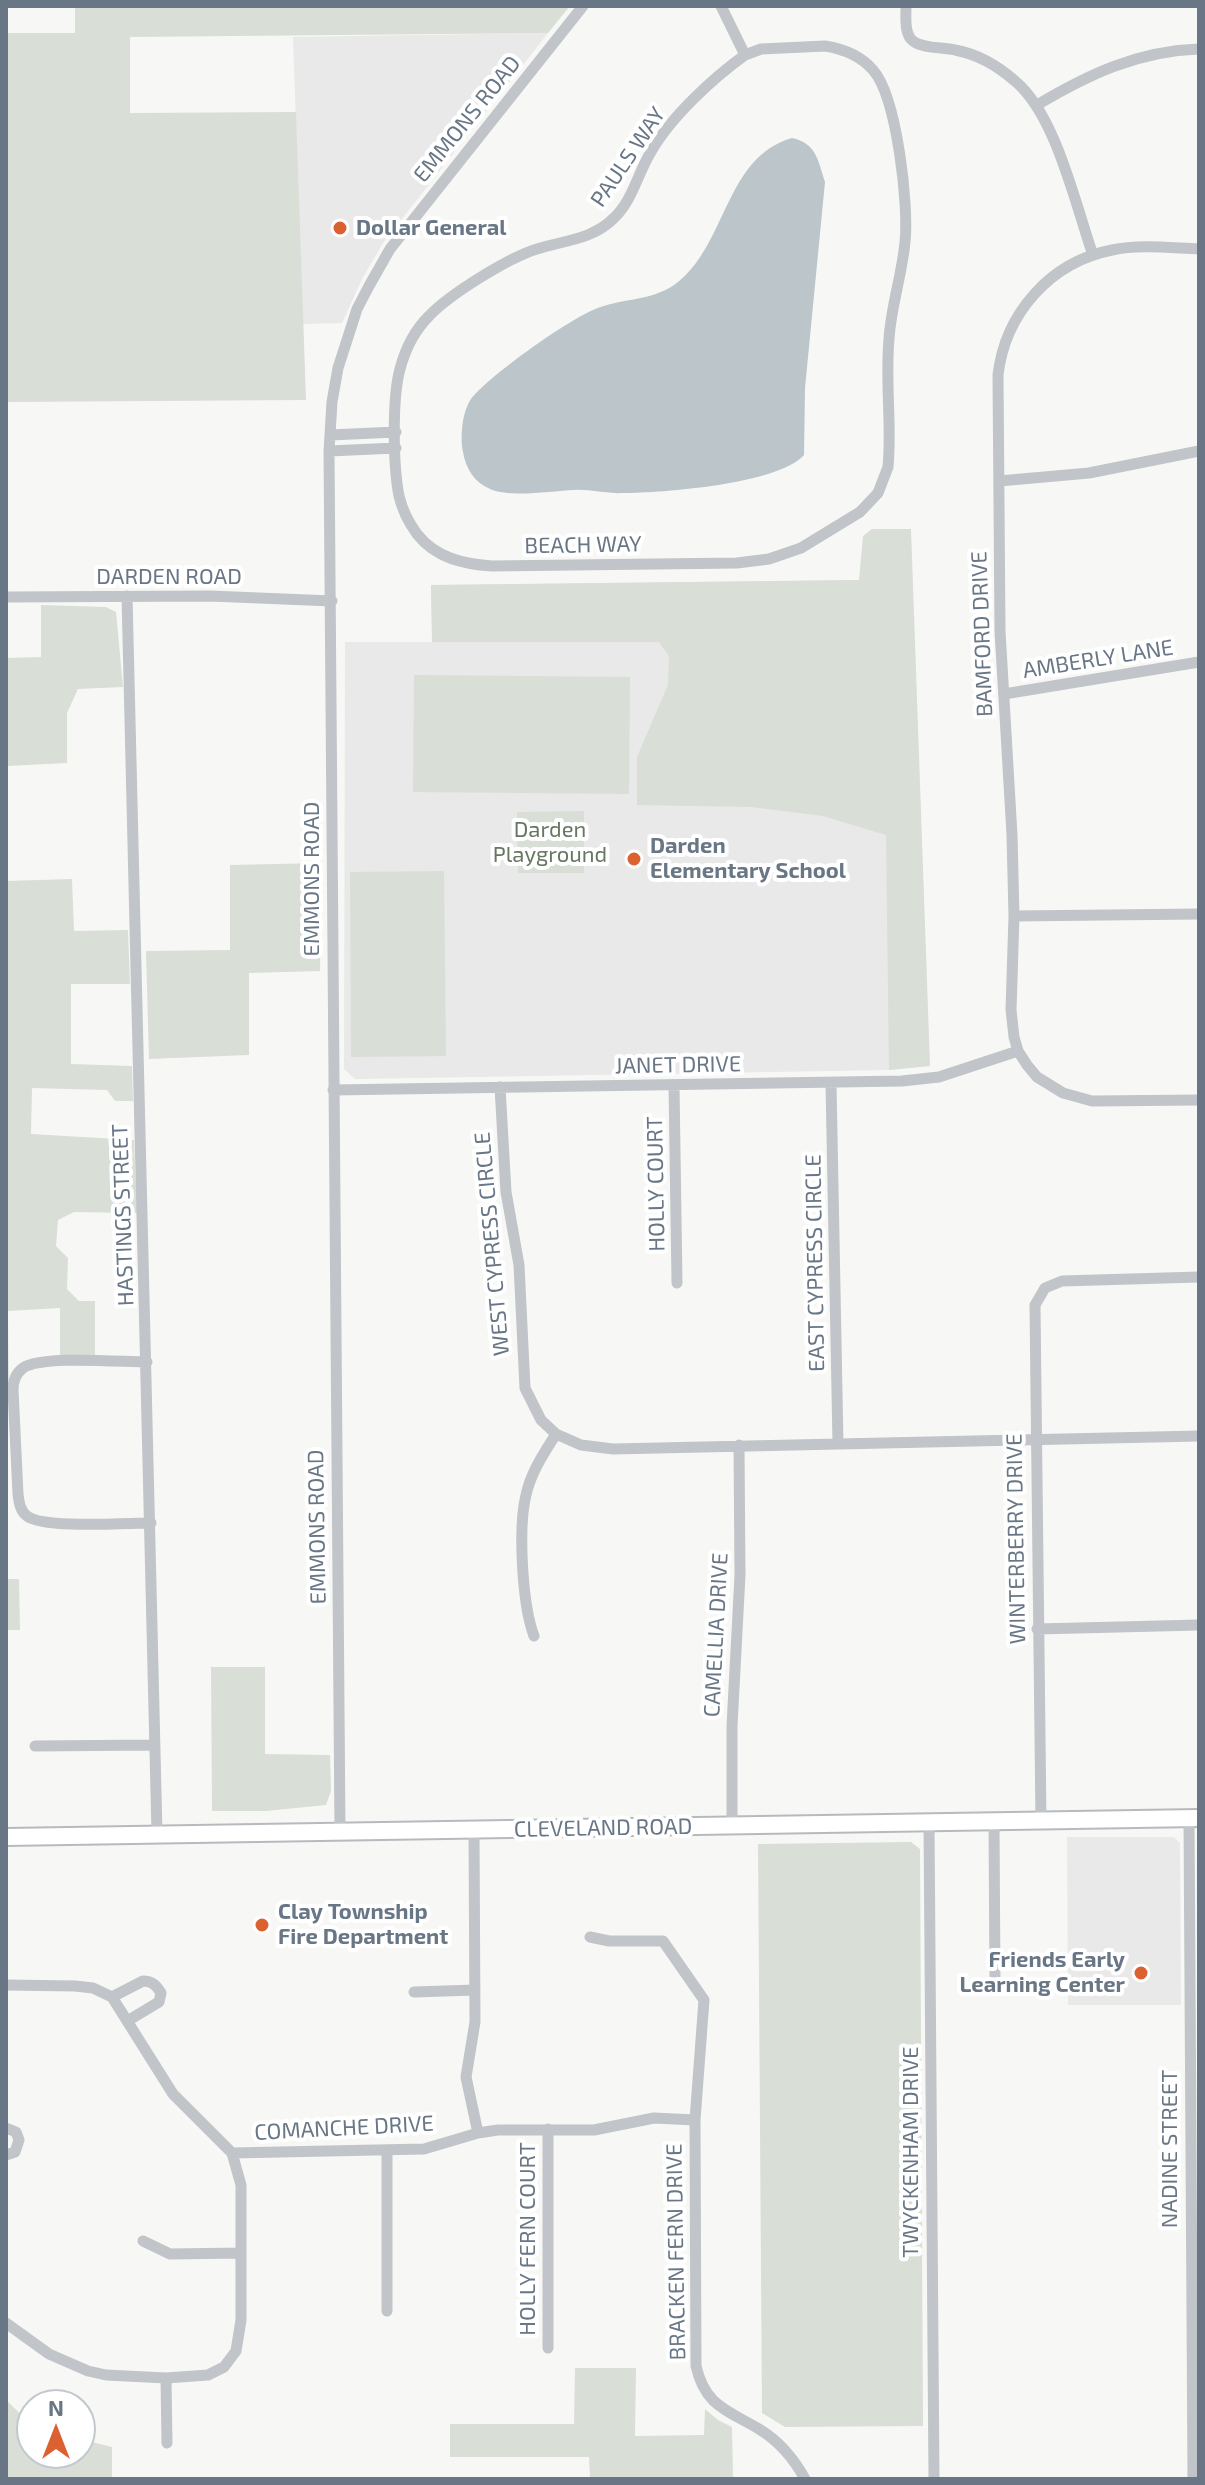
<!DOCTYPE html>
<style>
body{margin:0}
#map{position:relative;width:1205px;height:2485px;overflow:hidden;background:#f7f8f5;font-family:"Exo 2",sans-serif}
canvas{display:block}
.frame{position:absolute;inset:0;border:8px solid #687685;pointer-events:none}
.north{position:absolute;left:16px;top:2389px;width:80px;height:80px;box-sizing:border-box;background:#fff;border:2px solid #c3c8ce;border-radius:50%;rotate:0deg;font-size:22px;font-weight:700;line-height:32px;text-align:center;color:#687685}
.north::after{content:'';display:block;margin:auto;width:28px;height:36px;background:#dc6130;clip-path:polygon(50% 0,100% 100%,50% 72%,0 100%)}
</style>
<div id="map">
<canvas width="1205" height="2485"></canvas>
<div class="frame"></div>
<div class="north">N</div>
</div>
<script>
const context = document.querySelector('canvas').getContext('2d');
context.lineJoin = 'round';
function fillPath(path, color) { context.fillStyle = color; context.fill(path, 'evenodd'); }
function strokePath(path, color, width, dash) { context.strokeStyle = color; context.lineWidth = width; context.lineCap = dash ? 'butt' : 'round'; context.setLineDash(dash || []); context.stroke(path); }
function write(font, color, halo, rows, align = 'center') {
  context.font = font + ' "Exo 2",sans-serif'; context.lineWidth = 8; context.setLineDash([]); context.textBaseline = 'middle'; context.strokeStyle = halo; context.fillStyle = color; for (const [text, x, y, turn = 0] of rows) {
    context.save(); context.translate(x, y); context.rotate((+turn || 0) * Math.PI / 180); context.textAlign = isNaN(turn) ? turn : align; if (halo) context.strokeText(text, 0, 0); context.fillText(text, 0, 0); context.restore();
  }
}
fillPath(new Path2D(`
 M548 33 383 243 362 279 342 323 303 324 293 37Z
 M859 580 930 1066 889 1070 355 1079 344 1069 345 642H432L431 585Z
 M1067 1837H1174L1180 1843 1181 2005H1068Z`), '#e8e9e8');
fillPath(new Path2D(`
 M75 6H570L548 33 130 37V113L296 112 306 400 6 402V33H75Z
 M872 529H911L930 1066 889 1070 886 835 823 816 751 807 637 805V757L668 685 669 656 659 642H432L431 585 859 580 863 536Z
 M41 605 106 607 116 612 123 687 78 689 67 713V763L7 766 6 785V658L41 657Z
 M414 675 630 677 629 794 413 792Z
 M584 811V873H518L517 812Z
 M321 863 320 971 249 973V1055L149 1059 146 951 230 950V865Z
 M444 871 446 1056 351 1057 350 872Z
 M72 879 74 931 128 930 130 984H71V1064L132 1066 133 1101H115L107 1090 32 1088 31 1134 134 1140 137 1213 74 1212 58 1220 56 1246 68 1258 67 1289 79 1301H95V1356H60V1308L8 1311 9 1402H6V881Z
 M6 1579H19L20 1630H6Z
 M211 1667H265V1754L330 1755 331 1791 326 1805 266 1811H212Z
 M911 1842 920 1849 923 2426 785 2427 762 2413 758 1844Z
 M575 2368H636L635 2436 704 2435 705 2409 718 2420 732 2427 733 2479H590L589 2457H450V2424H574Z
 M6 2400 32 2425V2453H80V2439L112 2447V2479H6Z`), '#d9ded6');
fillPath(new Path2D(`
 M792 138C816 143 818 160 825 182L805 388 804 455C778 484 663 493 623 493 607 494 590 489 574 490 551 491 511 498 490 489 474 482 466 469 463 452 460 437 462 412 471 399 489 376 565 322 593 310 619 298 649 302 674 285 727 248 724 157 792 138Z`), '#bbc5ca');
const secondary = new Path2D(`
 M6 1837 1199 1818`);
strokePath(secondary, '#b6babf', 20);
strokePath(new Path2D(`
 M721 6 745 55
 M906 6C906 17 904 34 913 41 923 49 943 47 955 50 977 54 999 67 1015 81 1056 115 1075 204 1093 255
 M825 46C844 49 861 56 873 70 897 97 909 206 905 242 902 275 891 306 889 339 885 382 892 425 888 467L878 493 860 512 801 548 769 559 737 563 492 566C463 564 436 558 417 534 409 523 402 509 399 496 393 465 392 398 400 369 405 350 415 330 429 316 450 294 508 258 537 249 565 240 592 240 614 218 633 200 638 172 652 150 672 116 713 78 745 55L761 49Z
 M1037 105C1089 74 1138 51 1199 49
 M1199 249C1171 248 1140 244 1112 250 1050 262 1005 314 998 375L1000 631 1012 835 1014 916 1011 1010 1014 1037 1018 1051 1027 1065 1037 1077 1063 1093 1092 1101 1199 1100
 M330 435 396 432
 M329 451 396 448
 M999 481 1089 473 1199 451
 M127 596 157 1834
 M6 597 210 596 332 601
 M1004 694 1199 662
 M1014 916 1199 914
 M831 1083 838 1444
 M674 1085 677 1283
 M500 1087 506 1192 519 1265 525 1388 541 1420 556 1434 581 1445 613 1449 1199 1436
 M333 1090 902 1081 939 1077 1018 1051
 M147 1362C121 1362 42 1355 23 1368 15 1374 13 1381 13 1390L18 1494C19 1502 20 1511 27 1516 43 1529 127 1523 151 1523
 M1037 1629 1199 1625
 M534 1636C522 1604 518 1527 526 1495 531 1472 544 1453 556 1434
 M35 1746 154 1745
 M1189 1819 1193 2479
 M1041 1822 1035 1305 1045 1288 1062 1281 1199 1277
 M994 1823 995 1982
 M929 1824 934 2479
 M732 1827V1726L740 1575 739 1445
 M474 1830 475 2022 466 2077 478 2133
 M340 1831 329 451 332 402 338 368 357 309 369 286 390 249 583 6
 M590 1937 609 1941H663L704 2000 695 2120 696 2366C705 2406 727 2410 759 2429 779 2441 794 2459 805 2479
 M6 1985 75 1986 93 1988 112 1997 173 2094 232 2153 241 2185V2320L236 2351 224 2367 208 2375 166 2378 106 2375 88 2371 49 2354 6 2323
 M414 1992 475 1990
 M112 1997 143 1981C152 1981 156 1985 161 1993L159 2002 129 2020
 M6 2128 16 2132 19 2140 15 2152 6 2155
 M548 2129V2348
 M387 2150V2311
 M232 2153 424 2149 478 2133 498 2130H594L654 2118 695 2120
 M143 2241 170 2254 241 2253
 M166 2378 167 2443`), '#c1c4c8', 11);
strokePath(secondary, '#fff', 16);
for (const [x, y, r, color] of [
 [340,228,8,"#dc6130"],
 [634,859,8,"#dc6130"],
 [262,1925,8,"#dc6130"],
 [1141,1973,8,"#dc6130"]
]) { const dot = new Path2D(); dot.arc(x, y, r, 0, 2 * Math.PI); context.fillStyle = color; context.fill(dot); strokePath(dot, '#fff', 3); }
write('22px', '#687685', '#fff', [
 ["EMMONS ROAD",467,119,-51],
 ["PAULS WAY",628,157,-56],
 ["BEACH WAY",583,545,-1],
 ["DARDEN ROAD",169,577],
 ["BAMFORD DRIVE",982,634,-92],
 ["AMBERLY LANE",1098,659,-9],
 ["EMMONS ROAD",312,879,-90],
 ["JANET DRIVE",678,1065,-1],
 ["HOLLY COURT",656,1184,-91],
 ["HASTINGS STREET",123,1215,-92],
 ["WEST CYPRESS CIRCLE",492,1244,-95],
 ["EAST CYPRESS CIRCLE",815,1263,-91],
 ["EMMONS ROAD",317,1527,-91],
 ["WINTERBERRY DRIVE",1016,1539,-91],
 ["CAMELLIA DRIVE",716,1635,-87],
 ["CLEVELAND ROAD",603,1828,-1],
 ["COMANCHE DRIVE",344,2128,-3],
 ["NADINE STREET",1170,2149,-90],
 ["TWYCKENHAM DRIVE",911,2152,-90],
 ["HOLLY FERN COURT",528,2239,-90],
 ["BRACKEN FERN DRIVE",676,2252,-91]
]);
write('bold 22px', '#687685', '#fff', [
 ["Dollar General",356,228],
 ["Darden",650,846],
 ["Elementary School",650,871],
 ["Clay Township",278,1912],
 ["Fire Department",278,1937],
 ["Friends Early",1125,1960,"right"],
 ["Learning Center",1125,1985,"right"]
], 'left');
write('22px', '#667762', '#fff', [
 ["Darden",550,830],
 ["Playground",550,855]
]);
</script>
